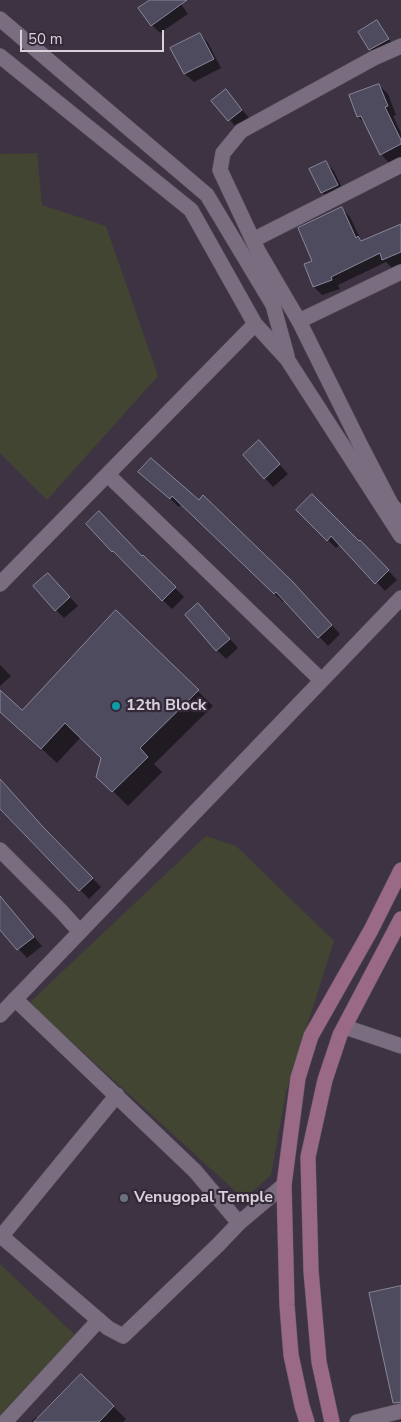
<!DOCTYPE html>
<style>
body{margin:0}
#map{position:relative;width:401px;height:1422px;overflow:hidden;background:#3d3343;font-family:"Nunito Sans",sans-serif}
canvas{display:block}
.scale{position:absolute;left:20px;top:30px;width:144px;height:22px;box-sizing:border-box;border:2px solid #d7d1da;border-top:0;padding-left:6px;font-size:15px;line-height:18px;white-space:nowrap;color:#d7d1da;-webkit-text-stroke:4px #332938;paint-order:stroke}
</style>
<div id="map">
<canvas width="401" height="1422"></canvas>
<div class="scale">50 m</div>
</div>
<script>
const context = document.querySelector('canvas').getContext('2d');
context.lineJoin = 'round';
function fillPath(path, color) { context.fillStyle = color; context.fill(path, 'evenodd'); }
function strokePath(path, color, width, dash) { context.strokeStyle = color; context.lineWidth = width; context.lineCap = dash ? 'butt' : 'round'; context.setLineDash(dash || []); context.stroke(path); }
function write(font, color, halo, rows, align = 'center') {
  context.font = font + ' "Nunito Sans",sans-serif'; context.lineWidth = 4.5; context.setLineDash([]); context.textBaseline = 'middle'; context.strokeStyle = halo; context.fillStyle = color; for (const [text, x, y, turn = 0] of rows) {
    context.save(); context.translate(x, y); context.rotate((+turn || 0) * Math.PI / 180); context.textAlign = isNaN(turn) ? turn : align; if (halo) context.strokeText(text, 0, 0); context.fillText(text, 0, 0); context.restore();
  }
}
fillPath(new Path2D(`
 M37 153 42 205 106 226 158 376 47 500 0 453V154Z
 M206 836 236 846 334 941 286 1092 271 1175 244 1199 29 1003Z
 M0 1264 75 1335 0 1415Z`), '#424531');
fillPath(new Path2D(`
 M152 0H178L188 14 160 33 152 25Z
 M377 21 381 25 392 44 375 53 370 49Z
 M200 34 208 43 221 68 194 82 185 74 172 49Z
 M379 85 388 94 396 115 393 116 401 133V157L389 163 381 154 367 125 358 117Z
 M226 91 250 119 238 129 213 101Z
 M325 162 334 171 345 194 331 201 322 192Z
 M342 209 350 217 362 242 401 226V264L392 268 386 262 338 285 340 289 322 295 314 287V262Z
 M267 451 288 474 273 487 265 478Z
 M140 472 301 592 340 634 328 646 285 600 283 602 182 504 179 507Z
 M298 510 359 543 369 550 397 580 385 591 340 544 336 548Z
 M113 551 142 558 143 556 184 597 172 609Z
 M57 583 78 606 64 618 56 610Z
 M116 611 213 706 154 764 162 772 128 806 98 776 103 758 81 737 57 763 0 710V704L22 712Z
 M207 613 238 648 226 659 217 650Z
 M0 665 11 676 0 686Z
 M0 784 101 887 89 899 0 806Z
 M1 899 42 946 27 958 0 928V900Z
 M81 1375 126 1419 123 1422H31L36 1417 38 1419Z`), '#0007');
const building = new Path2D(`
 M150 0H187L151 26 138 8Z
 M377 20 389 39 369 50 358 32Z
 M200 33 214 59 184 74 170 48Z
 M379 84 388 106 385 107 401 140V144L380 155 361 116 357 117 349 95Z
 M226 89 242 110 228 121 211 101Z
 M326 161 338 185 321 193 309 169Z
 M342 207 356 238 358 236 361 241 401 224V252L382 260 380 253 331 277 332 280 313 287 304 264 312 261 298 228Z
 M259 440 280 464 264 479 243 455Z
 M151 458 199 500 203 495 292 581 332 625 318 638 276 592 274 594 172 496 170 499 138 472Z
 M312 494 359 541 360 540 389 570 375 584 331 536 327 541 296 510Z
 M99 511 142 556 143 555 176 587 162 601 113 551 112 552 86 524Z
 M48 573 70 597 55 611 33 586Z
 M198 603 230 639 216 651 185 615Z
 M116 610 199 690 140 748 148 757 112 792 96 777 101 758 65 723 41 749 0 712V690L22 710Z
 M0 779 44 828 93 878 79 891 0 809Z
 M0 896 34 937 17 950 0 930Z
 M401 1286V1402L393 1403 369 1293Z
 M81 1374 114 1406 99 1422H34Z`);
fillPath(building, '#4d4b5d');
strokePath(building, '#89879b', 1);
const street = new Path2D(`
 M0 19 207 195 273 305 287 356
 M401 46 374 58 241 131 223 153 220 170 258 251 299 321 361 446 391 504 401 516
 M0 56 191 210 255 324 287 359 401 536
 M253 240 401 165
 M299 321 401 272
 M108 475 321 680
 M0 584 255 324
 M0 850 62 912 80 932
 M15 999 195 1171 239 1223
 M0 1015 401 598
 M345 1027 401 1046
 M0 1235 108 1328 123 1336 218 1245 239 1223 284 1185
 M0 1238 117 1095
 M5 1422 99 1320
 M357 1422 401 1411`);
const secondary = new Path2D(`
 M307 1422 302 1406 291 1355 287 1305 284 1185 298 1078 311 1036 371 930 401 870
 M332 1422 319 1362 311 1271 308 1157 325 1080 340 1035 401 919`);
strokePath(street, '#5a525e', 16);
strokePath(secondary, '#5a525e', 16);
strokePath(street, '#796d7f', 15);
strokePath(secondary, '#996986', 15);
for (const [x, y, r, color] of [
 [116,706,5,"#0f9aa8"],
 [124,1198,5,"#6b7280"]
]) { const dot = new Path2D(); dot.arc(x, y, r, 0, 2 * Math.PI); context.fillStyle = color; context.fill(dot); strokePath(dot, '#332938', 2); }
write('bold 16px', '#d7d1da', '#332938', [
 ["12th Block",126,706],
 ["Venugopal Temple",134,1198]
], 'left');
</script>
